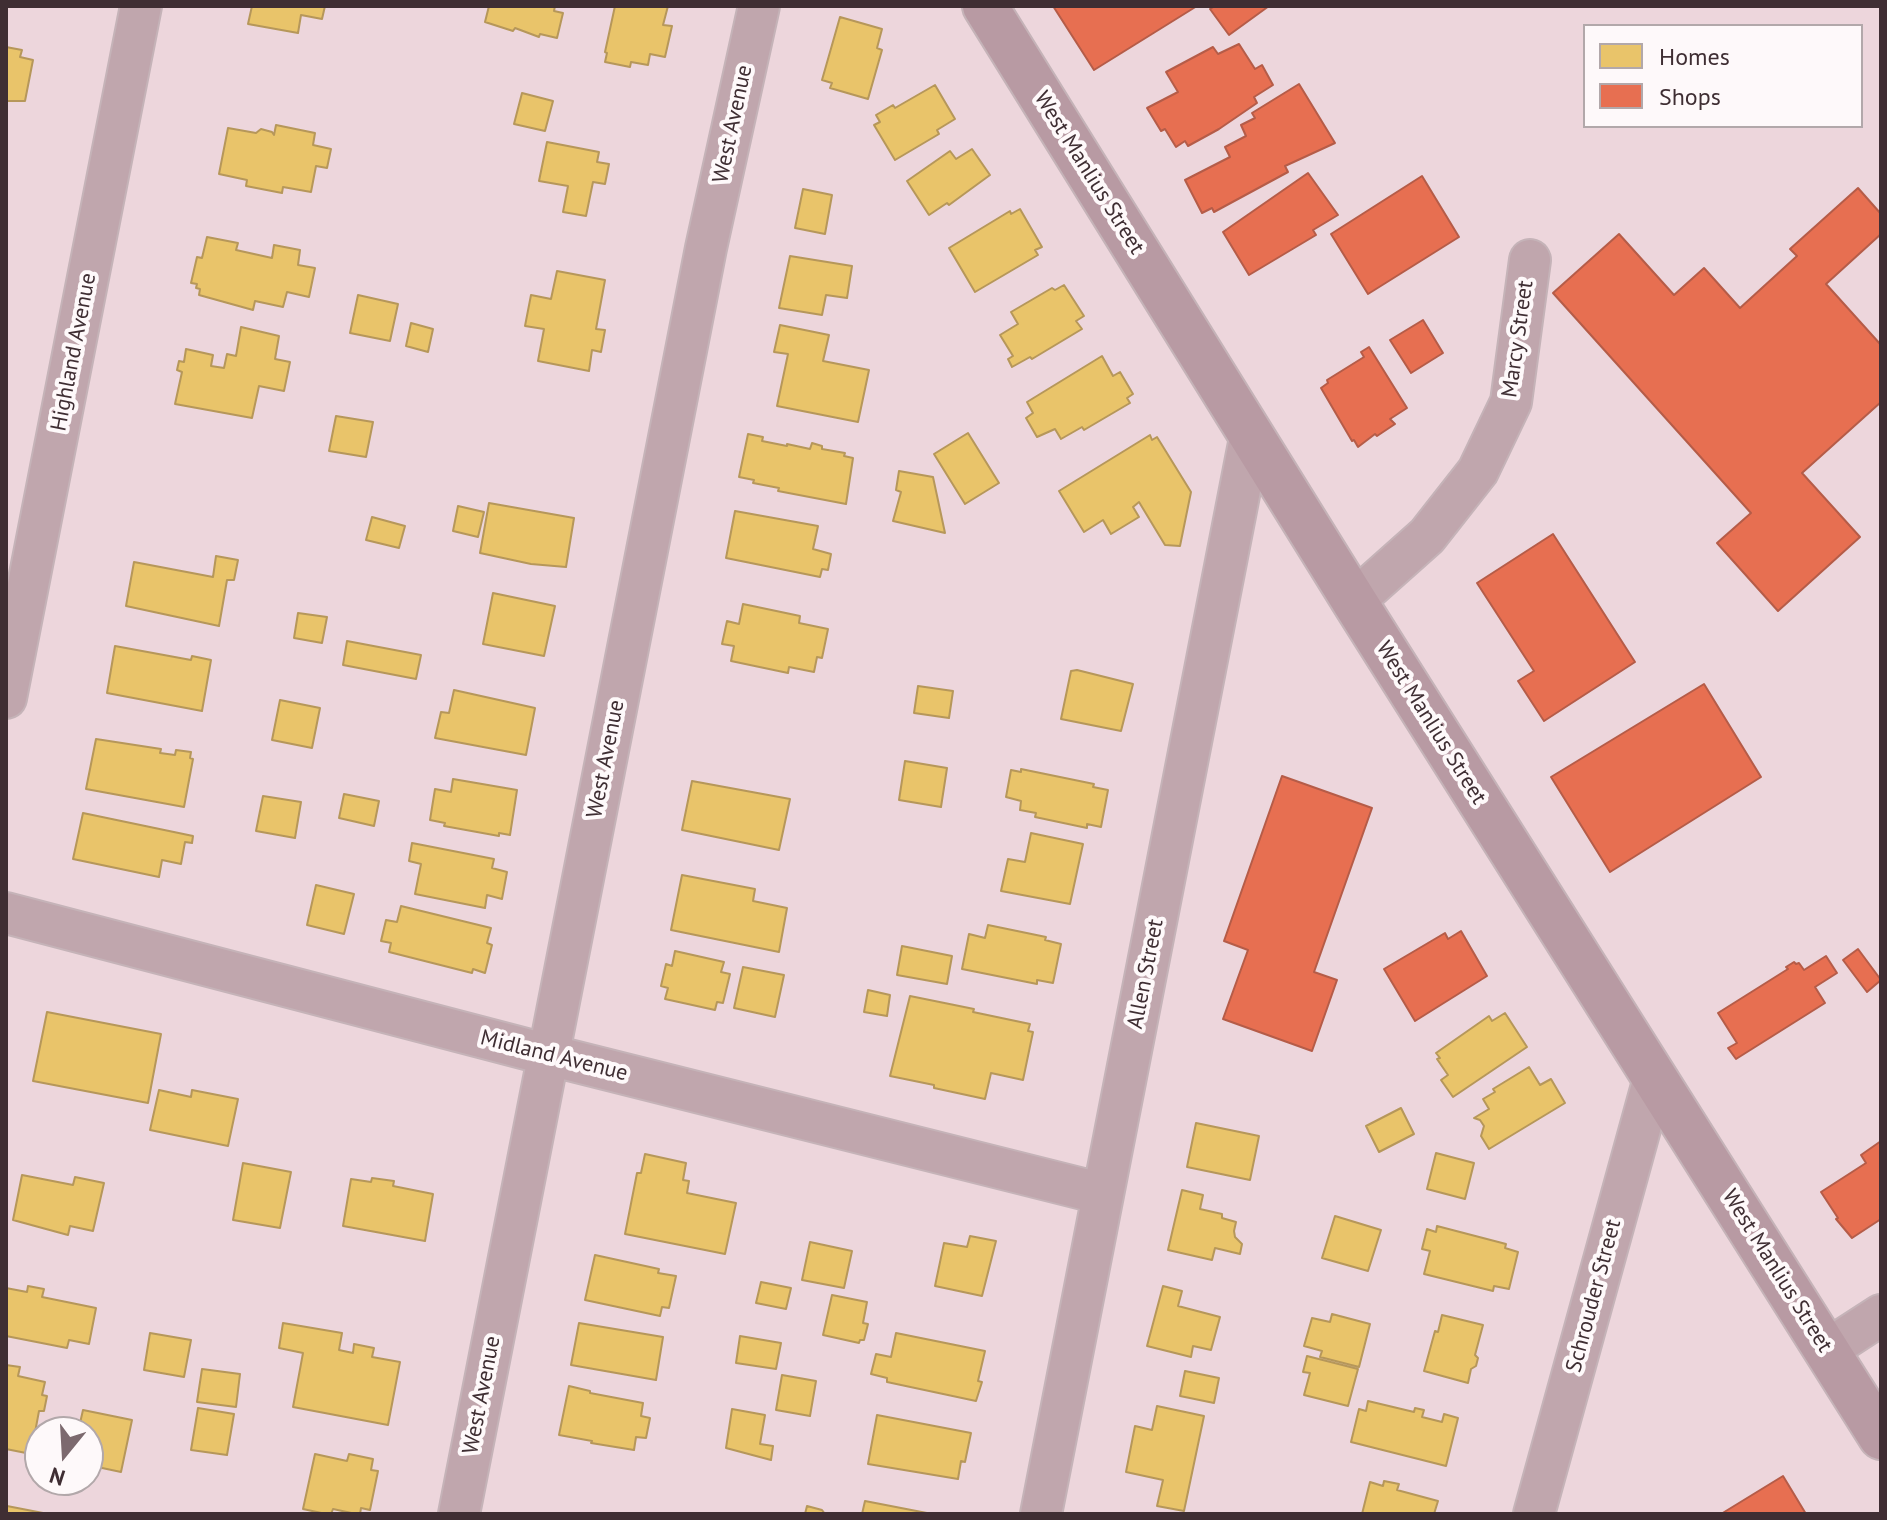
<!DOCTYPE html>
<style>
body{margin:0}
#map{position:relative;width:1887px;height:1520px;overflow:hidden;background:#edd6dc;font-family:"PT Sans",sans-serif}
canvas{display:block}
.frame{position:absolute;inset:0;border:8px solid #3f2e33;pointer-events:none}
.legend{position:absolute;left:1583px;top:24px;width:280px;height:104px;box-sizing:border-box;background:#fef9fa;border:2px solid #b2a8aa;margin:0;padding:10px 14px;list-style:none;font-size:24px;color:#3f2e33}
.legend li{display:flex;align-items:center;gap:16px;height:40px}
.legend b{width:40px;border:2px solid #b2a8aa}
.north{position:absolute;left:24px;top:1416px;width:80px;height:80px;box-sizing:border-box;background:#fef9fa;border:2px solid #b2a8aa;border-radius:50%;rotate:198deg;font-size:22px;font-weight:700;line-height:32px;text-align:center;color:#3f2e33}
.north::after{content:'';display:block;margin:auto;width:28px;height:36px;background:#7c696e;clip-path:polygon(50% 0,100% 100%,50% 72%,0 100%)}
</style>
<div id="map">
<canvas width="1887" height="1520"></canvas>
<div class="frame"></div>
<ul class="legend">
<li><b style="height:22px;background:#e9c46a"></b>Homes</li>
<li><b style="height:22px;background:#e76f51"></b>Shops</li>
</ul>
<div class="north">N</div>
</div>
<script>
const context = document.querySelector('canvas').getContext('2d');
context.lineJoin = 'round';
function fillPath(path, color) { context.fillStyle = color; context.fill(path, 'evenodd'); }
function strokePath(path, color, width, dash) { context.strokeStyle = color; context.lineWidth = width; context.lineCap = dash ? 'butt' : 'round'; context.setLineDash(dash || []); context.stroke(path); }
function write(font, color, halo, rows, align = 'center') {
  context.font = font + ' "PT Sans",sans-serif'; context.lineWidth = 8; context.setLineDash([]); context.textBaseline = 'middle'; context.strokeStyle = halo; context.fillStyle = color; for (const [text, x, y, turn = 0] of rows) {
    context.save(); context.translate(x, y); context.rotate((+turn || 0) * Math.PI / 180); context.textAlign = isNaN(turn) ? turn : align; if (halo) context.strokeText(text, 0, 0); context.fillText(text, 0, 0); context.restore();
  }
}
const homes = new Path2D(`
 M252 6H325L322 19 301 15 298 33 248 24Z
 M489 6H555L554 11 563 13 557 38 540 34 539 37 515 28 513 31 485 22Z
 M615 6H668L663 25 672 26 665 57 650 54 648 65 631 62 630 67 605 62 607 53 605 52Z
 M840 17 882 29 877 48 882 50 868 99 830 88 832 83 822 80Z
 M6 47 22 50 20 57 33 60 25 101H6Z
 M935 85 955 119 937 130 939 134 895 160 874 125 880 122 876 115 893 105 895 108Z
 M522 93 553 101 545 131 514 124Z
 M276 125 315 133 313 145 331 149 327 168 316 166 311 192 283 187 282 193 246 186 247 180 219 174 228 128 256 133 261 129 272 132 274 135Z
 M547 142 599 152 597 162 609 164 605 184 593 182 586 216 563 212 568 186 539 181Z
 M972 149 990 175 949 205 947 203 929 215 907 181 950 151 956 159Z
 M803 189 832 195 825 234 795 228Z
 M1020 209 1042 247 1035 250 1038 255 975 292 949 248 1010 211 1011 214Z
 M207 237 238 243 236 250 272 258 274 245 300 250 298 265 315 268 309 297 287 292 283 307 255 301 253 310 199 295 200 289 196 288 197 284 191 283 197 257 202 258Z
 M790 256 852 266 847 298 826 295 822 315 779 308Z
 M557 271 605 280 596 329 605 330 601 352 592 350 589 371 538 361 544 329 525 326 531 295 551 299Z
 M1064 285 1084 316 1076 321 1082 329 1032 359 1030 357 1012 367 1008 359 1013 356 1000 335 1018 324 1011 312 1052 288 1055 290Z
 M358 295 398 304 390 341 350 333Z
 M411 323 433 329 428 352 406 346Z
 M780 325 829 335 823 361 869 370 858 422 777 406 788 354 774 352Z
 M241 327 279 336 275 359 290 362 284 391 259 386 252 418 175 404 182 372 177 370 179 361 184 362 186 349 213 355 211 366 224 368 227 354 236 356Z
 M1102 356 1113 376 1120 372 1133 394 1127 398 1130 403 1084 430 1082 427 1061 439 1055 429 1037 437 1026 418 1033 413 1027 402Z
 M336 416 373 422 366 457 329 451Z
 M968 433 999 483 965 504 934 454Z
 M748 434 763 437 762 441 787 446V444L810 449 812 443 822 446V449L845 453 844 456 853 458 846 504 778 491 779 488 753 483 754 480 739 477Z
 M1150 435 1152 440 1157 437 1191 492 1180 546 1165 545 1139 502 1133 507 1139 517 1111 534 1103 520 1084 532 1059 491Z
 M899 471 933 477 945 533 893 521 901 492 896 490Z
 M489 503 574 518 566 567 531 564 480 553Z
 M458 506 484 512 478 537 453 531Z
 M735 511 818 526 813 549 831 554 828 570 822 569 820 577 726 558Z
 M372 517 405 526 399 548 366 540Z
 M216 556 238 560 234 580H227L219 626 126 606 134 562 213 577Z
 M493 593 555 606 544 656 483 644Z
 M743 604 800 616 799 623 828 629 822 658 817 657 814 672 789 667 788 673 731 661 734 646 722 644 727 621 739 624Z
 M298 613 327 617 322 643 294 638Z
 M347 641 421 655 416 679 343 665Z
 M115 646 191 660 192 656 211 660 202 711 107 693Z
 M1077 670 1133 684 1121 731 1061 719 1071 671Z
 M918 686 953 691 949 718 914 713Z
 M454 690 535 708 526 755 435 738 441 712 449 713Z
 M280 700 320 708 312 748 272 740Z
 M96 739 161 749 160 753 175 755 176 750 191 752 190 758 193 759 184 807 86 789Z
 M905 761 947 768 941 807 899 800Z
 M1021 769 1094 784 1093 787 1108 790 1101 827 1087 824V828L1035 817 1036 813 1020 810 1021 801 1006 797 1011 770 1021 772Z
 M453 779 517 790 510 835 499 833V836L444 826 445 823 430 820 435 789 451 792Z
 M692 781 790 799 779 850 682 830Z
 M344 794 379 801 374 826 339 818Z
 M263 796 301 802 295 838 256 831Z
 M83 813 193 836 192 843 185 842 181 864 162 860 159 877 73 859Z
 M1031 833 1083 844 1070 904 1001 891 1008 859 1025 862Z
 M412 843 494 859 492 868 507 872 502 899 487 895 485 908 415 894 421 864 409 861Z
 M682 875 755 889 753 901 787 908 779 952 671 930Z
 M316 885 354 894 344 934 307 925Z
 M401 906 491 928 487 943 492 945 485 973 473 969 472 973 389 952 391 943 381 941 386 920 397 922Z
 M988 925 1046 937 1045 940 1061 944 1053 983 1037 980V984L962 969 969 934 985 938Z
 M902 946 952 956 947 984 897 975Z
 M675 951 724 962 721 972 730 974 723 1003 717 1002 715 1010 665 999 668 988 661 986 666 964 672 966Z
 M743 967 784 975 775 1017 734 1008Z
 M868 990 890 995 887 1016 864 1012Z
 M910 996 974 1009 973 1012 1030 1024 1028 1031 1033 1032 1023 1080 991 1073 985 1099 934 1088V1085L890 1076Z
 M47 1012 161 1034 148 1103 33 1081Z
 M1505 1013 1527 1047 1453 1097 1441 1080 1448 1075 1437 1059 1440 1058 1436 1053 1489 1016 1492 1021Z
 M1529 1067 1540 1085 1551 1079 1565 1103 1489 1149 1481 1136 1484 1126 1480 1120 1474 1118 1489 1109 1483 1099 1495 1092 1493 1089Z
 M159 1090 191 1097 192 1090 238 1099 228 1146 150 1130Z
 M1401 1108 1414 1134 1379 1152 1366 1126Z
 M1196 1123 1259 1136 1250 1180 1187 1167Z
 M1436 1153 1474 1163 1465 1199 1427 1189Z
 M645 1154 686 1163 683 1180 689 1181 687 1193 736 1203 725 1254 625 1234 637 1173H641Z
 M243 1163 291 1172 280 1228 233 1220Z
 M22 1175 73 1185 75 1177 104 1183 93 1231 70 1226 68 1235 13 1220Z
 M372 1178 394 1181 393 1186 433 1194 425 1241 343 1226 351 1179 371 1182Z
 M1182 1190 1203 1195 1200 1209 1222 1214V1218L1236 1222 1234 1231 1235 1237 1242 1244 1240 1254 1215 1248 1212 1260 1168 1250Z
 M1335 1216 1381 1230 1368 1271 1322 1258Z
 M1437 1226 1506 1244 1505 1248 1518 1252 1509 1289 1494 1286 1493 1291 1424 1274 1430 1251 1422 1249 1427 1229 1436 1232Z
 M970 1236 996 1241 982 1296 935 1286 944 1243 967 1247Z
 M810 1242 852 1251 844 1288 802 1280Z
 M595 1255 659 1269 658 1273 676 1276 669 1308 662 1307 660 1316 585 1300Z
 M761 1282 791 1288 786 1309 756 1303Z
 M28 1286 44 1289 42 1297 96 1308 89 1344 69 1340 67 1348 6 1336V1288L27 1292Z
 M1163 1286 1182 1291 1178 1306 1220 1317 1211 1350 1193 1346 1191 1357 1147 1346Z
 M832 1295 867 1302 863 1323 868 1324 864 1340H860L859 1343 823 1335Z
 M1332 1314 1370 1324 1359 1367 1320 1357 1322 1351 1304 1346 1312 1318 1330 1322Z
 M1442 1315 1483 1325 1475 1355 1478 1358 1476 1366 1471 1369 1468 1383 1424 1371 1435 1331 1438 1332Z
 M283 1323 342 1333 339 1350 353 1353 354 1344 374 1348 372 1357 400 1362 388 1425 293 1407 303 1353 279 1348Z
 M579 1323 663 1337 656 1380 571 1365Z
 M150 1333 191 1340 184 1377 144 1370Z
 M896 1333 985 1351 978 1381 982 1382 976 1401 887 1382V1378L871 1374 876 1354 891 1357Z
 M740 1336 781 1343 776 1369 736 1363Z
 M1307 1356 1358 1369 1348 1406 1304 1395 1310 1373 1303 1372Z
 M6 1365 20 1367 18 1376 45 1382 42 1395 47 1396 44 1411H39L31 1454 6 1449Z
 M202 1369 240 1374 236 1407 197 1402Z
 M1185 1371 1219 1378 1214 1403 1180 1396Z
 M782 1375 816 1381 810 1416 776 1410Z
 M569 1386 590 1391V1393L643 1403 641 1416 650 1418 646 1438 636 1437 634 1450 591 1443 592 1441 559 1435Z
 M1368 1401 1414 1412 1415 1408 1424 1410 1422 1417 1442 1422 1444 1414 1458 1418 1446 1466 1351 1442 1359 1409 1366 1411Z
 M1157 1406 1204 1416 1184 1511 1157 1506 1163 1480 1126 1472 1135 1426 1152 1430Z
 M198 1408 234 1414 227 1455 191 1450Z
 M732 1409 765 1415 760 1444 773 1446 771 1460 726 1448Z
 M83 1410 132 1420 121 1472 88 1465V1432H78Z
 M877 1415 971 1433 965 1462 961 1461 958 1479 868 1464Z
 M315 1454 347 1461 349 1454 373 1459 371 1470 378 1471 370 1510 361 1508 360 1514H356L333 1509 331 1514H326L303 1509Z
 M1384 1481 1399 1484 1397 1490 1438 1501 1434 1514H1362L1370 1482 1383 1486Z
 M865 1501 932 1514H862Z
 M7 1506 43 1513V1514H6Z
 M807 1506 822 1510 825 1514H805Z`);
fillPath(homes, '#e9c46a');
strokePath(homes, '#b6975a', 2);
const shops = new Path2D(`
 M1053 6H1197L1094 70Z
 M1215 6H1269L1229 35 1210 9Z
 M1239 44 1255 69 1262 65 1273 85 1254 97 1257 103 1219 129 1188 146 1185 141 1176 147 1165 129 1161 131 1147 108 1178 92 1166 72 1213 47 1218 54Z
 M1299 84 1335 143 1285 166 1288 172 1214 212 1212 208 1202 213 1185 180 1230 157 1225 147 1246 136 1241 125 1255 118 1252 113Z
 M1308 173 1338 215 1313 230 1316 235 1249 275 1223 232Z
 M1422 176 1459 237 1368 294 1331 234Z
 M1858 188 1881 214V234L1826 284 1881 345V402L1802 473 1860 537 1778 611 1717 543 1751 513 1553 293 1619 234 1674 295 1704 268 1740 308 1797 256 1790 249Z
 M1423 320 1443 353 1411 373 1390 340Z
 M1369 347 1407 408 1390 419 1395 424 1377 436 1375 434 1358 447 1354 440 1352 441 1321 388 1328 383 1327 380 1364 357 1361 352Z
 M1553 534 1635 662 1544 721 1518 681 1534 671 1477 583Z
 M1704 684 1761 777 1610 872 1551 777Z
 M1282 776 1372 808 1314 972 1337 980 1312 1051 1223 1019 1248 950 1224 941Z
 M1461 931 1487 976 1415 1021 1384 969 1445 933 1448 939Z
 M1858 949 1881 980 1867 992 1843 960Z
 M1826 956 1837 973 1815 987 1825 1003 1736 1059 1728 1048 1737 1043 1718 1013 1788 969 1786 967 1794 962 1796 964 1799 963 1804 970Z
 M1881 1141V1219L1852 1238 1836 1219 1838 1218 1821 1192 1866 1163 1861 1155Z
 M1783 1476 1806 1514H1721Z`);
fillPath(shops, '#e76f51');
strokePath(shops, '#b55c48', 2);
const minor = new Path2D(`
 M1354 601 1427 536 1478 471 1511 402 1530 260
 M6 698 141 6
 M6 913 549 1055 1103 1194
 M1827 1350 1881 1315
 M459 1514 706 248 759 6
 M1041 1514 1251 433
 M1534 1514 1654 1078`);
const secondary = new Path2D(`
 M985 6 1354 601 1881 1437`);
strokePath(minor, '#c5b3b8', 44);
strokePath(secondary, '#c5b3b8', 48);
strokePath(minor, '#c0a6ad', 40);
strokePath(secondary, '#b89aa3', 44);
write('22px', '#3f2e33', '#fef9fa', [
 ["West Avenue",733,124,-78],
 ["West Manlius Street",1089,173,58],
 ["Marcy Street",1518,339,-82],
 ["Highland Avenue",74,352,-79],
 ["West Manlius Street",1431,723,58],
 ["West Avenue",606,759,-79],
 ["Allen Street",1146,974,-79],
 ["Midland Avenue",554,1056,14],
 ["West Manlius Street",1777,1271,58],
 ["Schrouder Street",1594,1296,-75],
 ["West Avenue",482,1395,-79]
]);
</script>
